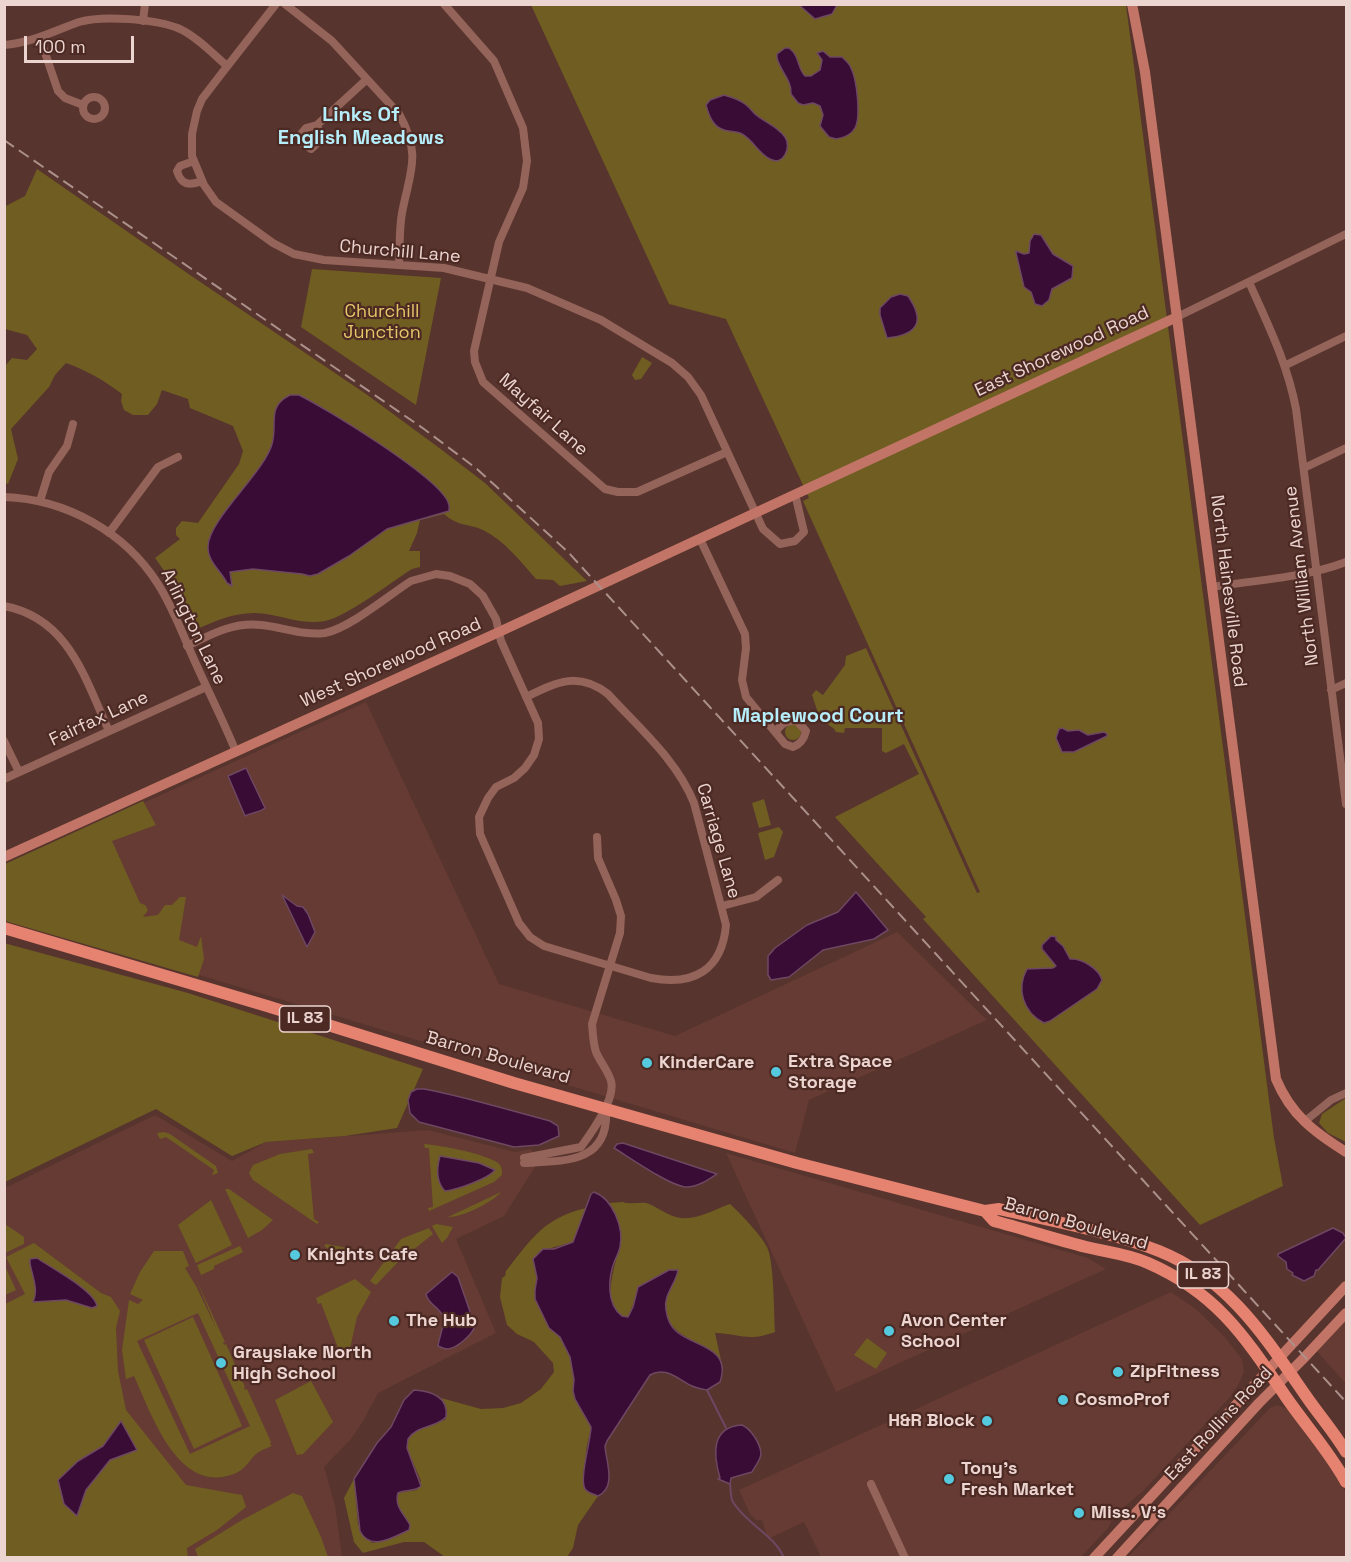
<!DOCTYPE html>
<style>
body{margin:0}
#map{position:relative;width:1351px;height:1562px;overflow:hidden;background:#57342d;font-family:"Space Grotesk",sans-serif}
canvas{display:block}
.frame{position:absolute;inset:0;border:6px solid #ecd5d0;pointer-events:none}
.scale{position:absolute;left:24px;top:36px;width:110px;height:27px;box-sizing:border-box;border:3px solid #ecd5d0;border-top:0;padding-left:8px;font-size:18px;line-height:21px;white-space:nowrap;color:#ecd5d0;-webkit-text-stroke:4px #4c2a23;paint-order:stroke}
</style>
<div id="map">
<canvas width="1351" height="1562"></canvas>
<div class="frame"></div>
<div class="scale">100 m</div>
</div>
<script>
const context = document.querySelector('canvas').getContext('2d');
context.lineJoin = 'round';
function fillPath(path, color) { context.fillStyle = color; context.fill(path, 'evenodd'); }
function strokePath(path, color, width, dash) { context.strokeStyle = color; context.lineWidth = width; context.lineCap = dash ? 'butt' : 'round'; context.setLineDash(dash || []); context.stroke(path); }
function write(font, color, halo, rows, align = 'center') {
  context.font = font + ' "Space Grotesk",sans-serif'; context.lineWidth = 4.5; context.setLineDash([]); context.textBaseline = 'middle'; context.strokeStyle = halo; context.fillStyle = color; for (const [text, x, y, turn = 0] of rows) {
    context.save(); context.translate(x, y); context.rotate((+turn || 0) * Math.PI / 180); context.textAlign = isNaN(turn) ? turn : align; if (halo) context.strokeText(text, 0, 0); context.fillText(text, 0, 0); context.restore();
  }
}
fillPath(new Path2D(`
 M366 702 499 984 675 1036 897 932 987 1020 809 1100 795 1153 5 917 4 866Z
 M155 1115 232 1161 266 1142 428 1130 515 1152 532 1149 535 1167 504 1216 456 1239 496 1333 378 1393 362 1423 351 1439 324 1467 335 1505 342 1557 5 1558V1188Z
 M726 1153 1088 1258 1106 1269 836 1392Z
 M1171 1292 1196 1309 1225 1337 1242 1359 1244 1372 1238 1385 1230 1397 1144 1490 1113 1517 1109 1527 1081 1557H821L804 1522 768 1539 762 1520H756L750 1514 739 1490Z
 M1346 1316V1384L1315 1349Z
 M1277 1405 1288 1409 1305 1429 1346 1492V1557L1127 1558 1270 1408Z`), '#653b33');
fillPath(new Path2D(`
 M531 5H1126L1274 1138 1283 1186 1200 1225 923 919 926 917 835 817 919 774 904 744 886 753 882 751V728H845L844 733 836 732C833 726 830 727 825 722 818 717 815 703 812 695L816 690 823 695 845 665 846 656 866 648 977 893 980 892 803 501 809 498 726 319 669 304Z
 M37 169 190 275 366 394 442 450 485 483 587 581 560 586 553 580 536 579C520 561 505 541 483 530 467 523 459 527 444 514L420 520 417 533 409 551H420V567L412 569C390 583 348 616 325 621 306 625 285 617 266 614 240 610 218 620 195 630L173 583 155 558 180 539 176 535V528L182 521 198 523 239 464 243 451 233 426 190 408 188 399 162 390 157 404 148 415H133L124 410 121 401 122 394C105 381 86 370 66 363L55 375 49 387 11 429 18 459 8 484 5 483 4 367 12 358 27 360 37 349 27 335 5 329 4 207 25 196Z
 M312 269 441 278 416 405 301 327Z
 M642 357 652 363 641 379 635 380 632 375Z
 M785 732a8 8 0 1 1 16 0a8 8 0 1 1-16 0Z
 M764 799 771 825 759 828 752 803Z
 M143 801 156 825 112 841 140 903 145 905 148 910 143 917 158 915 165 905H172L180 897H186L179 940 197 947 201 936 204 959 198 977 5 921V864Z
 M779 827 783 832 774 857 765 860 758 833Z
 M4 943 188 993 423 1069 397 1128 345 1136 266 1142 232 1156 156 1109 5 1182Z
 M1346 1098V1142L1328 1133 1319 1123 1322 1114Z
 M164 1132 170 1134 216 1166 218 1173 212 1175 214 1170 166 1137 160 1139 157 1133Z
 M424 1144C439 1145 487 1154 498 1163 502 1166 502 1170 502 1175L494 1182 429 1211 428 1208 433 1207 429 1148H425Z
 M312 1149 314 1153 308 1154 314 1219 319 1222 317 1224 253 1180 249 1173 253 1165 280 1154Z
 M225 1189H229L273 1220 262 1230 248 1238Z
 M501 1192C493 1202 461 1218 448 1217Z
 M211 1200 232 1245 196 1263 178 1225Z
 M623 1202C630 1205 638 1202 646 1203 656 1206 665 1214 676 1217 694 1222 713 1210 730 1204 740 1213 761 1235 767 1247 774 1260 774 1314 775 1332 747 1342 743 1334 715 1333L721 1360C702 1339 661 1336 665 1301 667 1289 677 1282 677 1270H669L641 1285 628 1317C594 1316 620 1255 620 1239 620 1226 614 1214 609 1203Z
 M586 1208 573 1242 540 1251 533 1259 537 1278 535 1290 538 1304 549 1328 560 1337 570 1357 574 1380 573 1391 575 1399 591 1427 586 1450 585 1472 591 1494 598 1496 578 1525 573 1548 567 1557H445L424 1542H404L363 1553 354 1542 344 1498 354 1479 358 1525 372 1543 386 1540 409 1530 410 1525C404 1515 394 1506 398 1493L417 1490 421 1481 407 1448C405 1428 430 1426 445 1420 449 1411 446 1404 441 1398L481 1409 503 1408 521 1403 541 1389 554 1372 553 1363 534 1342 517 1334 507 1325 500 1297 502 1278 505 1276 506 1271C532 1238 544 1218 586 1208Z
 M5 1224 24 1237V1244L5 1253Z
 M436 1224 453 1227 447 1238 442 1243 432 1226Z
 M429 1228 433 1234 398 1262 376 1285 370 1281 401 1239Z
 M34 1243 101 1293 111 1297 120 1311 116 1328 118 1371 126 1410 186 1485 242 1495 246 1507 217 1530 187 1548 188 1557 5 1558V1304L25 1294 6 1257Z
 M326 1244 353 1249 355 1255 341 1258 324 1246Z
 M240 1246 243 1252 214 1266V1269L201 1275 197 1265Z
 M154 1251H183L189 1266 185 1268 196 1286 217 1330 196 1279 225 1342 223 1343 224 1345 226 1344 245 1387 244 1388 245 1390 247 1389 271 1442 270 1444 272 1446C268 1448 263 1449 259 1452 248 1459 248 1470 231 1475 177 1492 152 1415 134 1376L126 1379 122 1350 129 1300 138 1304 143 1300 130 1294 140 1272ZM198 1313 250 1426 190 1454 137 1341Z
 M5 1266 16 1290 5 1295 4 1294Z
 M355 1279 371 1292 357 1317 349 1353H340L321 1303 318 1304 316 1298Z
 M193 1317 242 1426 194 1449 144 1340Z
 M867 1338 887 1353 876 1369 854 1355Z
 M311 1381 333 1422 303 1454 297 1455 275 1400Z
 M293 1493 302 1496 321 1537 328 1557H198L195 1549 242 1520Z`), '#705d22');
const water = new Path2D(`
 M799 5H837L832 14 815 19Z
 M785 48H789C800 56 797 68 805 76H811L820 70 822 60 817 53 823 51 830 57H842C845 60 850 64 851 68 857 80 861 117 855 128 851 135 843 138 836 139L829 137 820 126 823 115 820 106 813 103 803 105 798 103 791 94C792 80 780 71 777 58V54Z
 M724 95C731 97 739 99 745 104 749 107 752 111 755 114 764 122 777 126 785 137 792 147 783 167 770 159 758 153 754 141 742 134 737 131 730 132 724 130 713 127 709 116 706 105L710 100Z
 M1034 234 1041 235 1053 254 1073 266 1072 278 1052 289 1049 300 1042 306 1035 304 1031 292 1024 287 1016 253V251L1024 254 1029 253 1030 241Z
 M900 294 908 296C926 322 917 335 887 338L880 315V308L891 297Z
 M290 395H299C327 409 437 476 448 502 450 506 449 507 449 511L387 529 349 556 318 574 310 576 302 574 253 569 230 572 232 586 227 583C221 571 207 561 208 546 209 519 264 473 272 444 278 423 266 407 290 395Z
 M1062 728 1068 731 1079 730 1088 735 1104 732 1107 734V736L1074 752H1062L1056 738 1059 729Z
 M246 768 265 808C259 813 252 812 245 816L228 776Z
 M856 892 888 930 874 939 823 950 789 977 771 980 768 975V956L775 948 807 925 838 912Z
 M282 895 297 906 303 907 308 914 315 932 307 947Z
 M1051 936 1056 937V940L1063 946 1070 959C1082 958 1099 969 1102 980L1097 989 1050 1021 1044 1023C1023 1012 1016 989 1027 969L1053 968 1056 966 1042 949V945Z
 M417 1089H424C467 1097 508 1110 550 1121L558 1126 559 1136 539 1145 514 1147 419 1122 410 1113 408 1100 411 1092Z
 M623 1143 717 1174C708 1180 698 1187 686 1187 670 1186 629 1157 614 1148L617 1144Z
 M440 1156 479 1163 495 1170C488 1179 456 1190 445 1191 436 1182 437 1167 440 1156Z
 M594 1192C613 1199 624 1228 620 1247 619 1252 617 1256 615 1260 608 1277 606 1304 622 1316L628 1317 633 1307 638 1287 669 1270H678C676 1284 663 1295 666 1310 667 1317 670 1326 676 1331 693 1347 732 1346 720 1382L707 1390C702 1389 696 1388 692 1386 678 1379 665 1366 650 1375L607 1441 605 1446C606 1462 617 1487 598 1496 593 1494 588 1493 585 1489 579 1479 591 1439 591 1427L575 1399 573 1391 574 1380 570 1357 560 1337 549 1328 535 1299V1290L537 1278 533 1259 543 1249H554L573 1242 591 1194Z
 M1333 1228 1343 1233 1346 1238 1318 1270H1316L1314 1276 1304 1281 1292 1275 1293 1273 1287 1269 1286 1262 1278 1256V1254Z
 M37 1258C51 1268 94 1290 97 1306L92 1308 66 1300 33 1302C39 1289 32 1276 30 1263V1259Z
 M452 1272 458 1277 475 1326C472 1335 457 1348 448 1349 445 1349 442 1348 438 1346 439 1337 445 1325 443 1317 440 1307 428 1305 426 1294Z
 M414 1390C431 1391 449 1397 446 1417 436 1428 417 1425 408 1439L407 1448 421 1486C415 1492 406 1489 398 1493 394 1506 404 1514 410 1525L409 1530C394 1537 370 1552 360 1531L354 1479 377 1443 391 1427 404 1400Z
 M121 1421 137 1450 110 1460 86 1490 77 1516 64 1504 58 1480 78 1461 103 1446Z
 M742 1425C751 1429 760 1443 761 1453 761 1460 755 1466 752 1472L731 1478 730 1484 718 1479 720 1478C713 1454 711 1427 742 1425Z`);
fillPath(water, '#380c34');
strokePath(water, '#6e4863', 1.5);
strokePath(new Path2D(`
 M707 1390 726 1428
 M730 1484C731 1489 730 1497 733 1502 747 1525 774 1534 784 1558`), '#6e4863', 2);
strokePath(new Path2D(`
 M276 4 222 73 202 99 197 111 192 134V156L204 185 216 202 273 243 294 254 324 260 444 268 527 288 601 320 672 363 688 377 701 395 763 529 780 544 795 541 804 532 795 494
 M285 4 332 41 399 114C422 155 410 171 402 213 399 230 400 247 399 264
 M444 4 494 61 523 128 527 161 523 188 499 242 474 351 475 362 483 382 605 489 618 492H637L727 452
 M143 21 145 4
 M40 38 58 91 65 98 83 105
 M4 45C31 43 54 31 79 22 103 15 157 19 180 29 197 37 212 53 227 66
 M83 108a11 11 0 1 1 22 0a11 11 0 1 1-22 0Z
 M317 125 306 128 301 134V142L311 149C320 142 322 136 317 125L366 80
 M194 161 180 166 177 171C181 185 189 186 202 181
 M1249 282C1268 325 1287 362 1296 409L1346 804
 M1177 317 1346 234
 M1286 365 1346 336
 M1304 468 1346 448
 M4 497C66 499 125 532 158 584 174 609 184 638 196 664 209 693 224 722 236 752
 M40 501 49 472 67 446 73 424
 M109 533 158 467 178 457
 M700 539 745 634 746 648 742 680 746 697 785 744 793 747C801 744 804 739 806 731L797 721C788 720 781 723 776 732
 M1211 587C1256 580 1304 578 1346 562
 M4 606C69 618 85 679 109 731
 M187 646C212 634 233 622 261 625 282 627 304 636 325 633 350 628 389 595 411 581L436 574 450 576 470 584 483 596 496 619 501 641 538 723 539 739 534 755 525 768 514 778 496 787 488 798 479 817 480 834 519 923 530 937 544 946 651 978C694 986 722 970 726 925L694 803C677 760 639 728 608 694 578 671 557 682 526 697
 M1331 690 1346 683
 M4 741 19 772
 M4 779 206 687
 M722 906 756 897 778 880
 M1304 1122 1331 1100 1346 1093
 M524 1158 581 1147C592 1132 616 1099 611 1081 608 1070 600 1062 596 1052 593 1043 593 1034 592 1024L620 933 621 916 616 900 598 858 597 837
 M524 1163C566 1161 610 1163 606 1108
 M871 1484 905 1558`), '#946359', 8);
strokePath(new Path2D(`
 M1132 4 1145 72 1276 1079C1291 1115 1314 1132 1346 1152
 M4 857 499 632 1177 317
 M1094 1558 1346 1286
 M1117 1558 1259 1403 1303 1359 1346 1313`), '#c27566', 10);
strokePath(new Path2D(`
 M4 928 267 1006 514 1083 797 1163 985 1211 999 1209C1051 1221 1109 1231 1159 1251 1229 1279 1265 1337 1306 1396 1319 1415 1334 1432 1346 1452
 M985 1211 994 1221C1024 1229 1055 1239 1086 1247 1106 1252 1128 1254 1148 1263 1217 1293 1245 1337 1286 1397 1306 1426 1329 1451 1346 1482`), '#e58270', 12);
strokePath(new Path2D(`
 M4 140 424 429 477 469 568 552 1346 1402`), '#ac908b', 2, [12, 6]);
for (const [x, y, r, color] of [
 [647,1063,6,"#55cadf"],
 [776,1072,6,"#55cadf"],
 [295,1255,6,"#55cadf"],
 [394,1321,6,"#55cadf"],
 [889,1331,6,"#55cadf"],
 [221,1363,6,"#55cadf"],
 [1118,1372,6,"#55cadf"],
 [1063,1400,6,"#55cadf"],
 [987,1421,6,"#55cadf"],
 [949,1479,6,"#55cadf"],
 [1079,1513,6,"#55cadf"]
]) { const dot = new Path2D(); dot.arc(x, y, r, 0, 2 * Math.PI); context.fillStyle = color; context.fill(dot); strokePath(dot, '#4c2a23', 2); }
for (const [x, y, w] of [
 [305,1019,51],
 [1203,1275,51]
]) { const box = new Path2D(); box.roundRect(x - w / 2, y - 13, w, 26, 4.5); context.fillStyle = '#4c2a23'; context.fill(box); strokePath(box, '#ecd5d0', 1.5); }
write('bold 16px', '#ecd5d0', null, [
 ["IL 83",305,1019],
 ["IL 83",1203,1275]
]);
write('18px', '#ecd5d0', '#4c2a23', [
 ["Churchill Lane",400,252,5],
 ["East Shorewood Road",1062,352,-25],
 ["Mayfair Lane",543,415,42],
 ["North William Avenue",1302,576,-97],
 ["North Hainesville Road",1228,591,83],
 ["Arlington Lane",193,627,64],
 ["West Shorewood Road",391,663,-24],
 ["Fairfax Lane",99,719,-25],
 ["Carriage Lane",718,841,74],
 ["Barron Boulevard",498,1058,16],
 ["Barron Boulevard",1076,1224,16],
 ["East Rollins Road",1219,1424,-47]
]);
write('18px', '#e5c76a', '#4c2a23', [
 ["Churchill",382,312],
 ["Junction",382,333]
]);
write('bold 18px', '#ecd5d0', '#4c2a23', [
 ["Extra Space",788,1062],
 ["Storage",788,1083],
 ["KinderCare",659,1063],
 ["Knights Cafe",307,1255],
 ["The Hub",406,1321],
 ["Avon Center",901,1321],
 ["School",901,1342],
 ["Grayslake North",233,1353],
 ["High School",233,1374],
 ["ZipFitness",1130,1372],
 ["CosmoProf",1075,1400],
 ["H&R Block",975,1421,"right"],
 ["Tony's",961,1469],
 ["Fresh Market",961,1490],
 ["Miss. V's",1091,1513]
], 'left');
write('bold 20px', '#b5eefa', '#4c2a23', [
 ["Links Of",361,116],
 ["English Meadows",361,139],
 ["Maplewood Court",818,717]
]);
</script>
